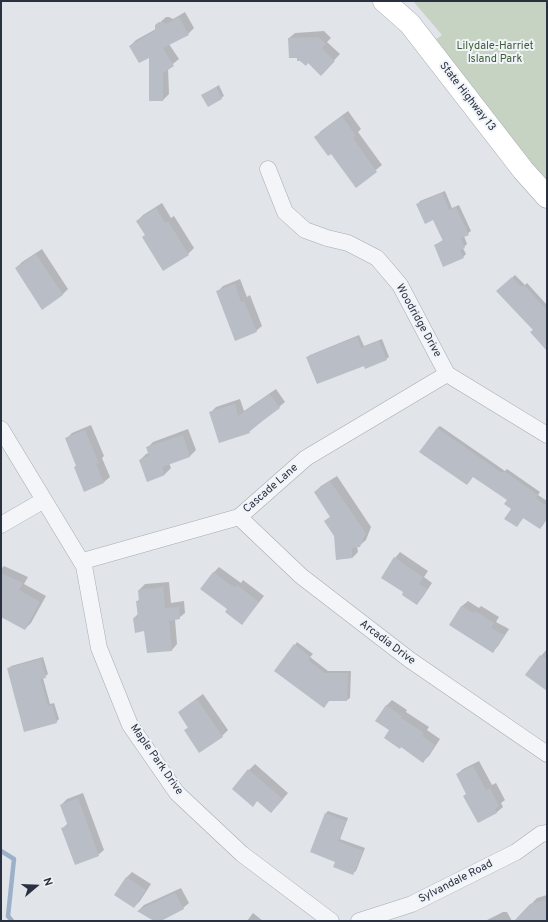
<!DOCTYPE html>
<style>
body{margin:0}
#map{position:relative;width:548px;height:922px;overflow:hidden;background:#e1e4e9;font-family:Overpass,sans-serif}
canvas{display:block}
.frame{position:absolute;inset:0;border:2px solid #293141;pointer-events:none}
.north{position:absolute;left:16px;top:866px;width:40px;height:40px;-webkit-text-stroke:3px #f0f3f7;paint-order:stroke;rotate:71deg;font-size:11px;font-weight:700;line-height:16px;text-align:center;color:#293141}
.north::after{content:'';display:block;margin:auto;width:14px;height:18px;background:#293141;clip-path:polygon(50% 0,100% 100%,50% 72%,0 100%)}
</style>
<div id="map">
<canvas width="548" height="922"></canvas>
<div class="frame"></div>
<div class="north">N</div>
</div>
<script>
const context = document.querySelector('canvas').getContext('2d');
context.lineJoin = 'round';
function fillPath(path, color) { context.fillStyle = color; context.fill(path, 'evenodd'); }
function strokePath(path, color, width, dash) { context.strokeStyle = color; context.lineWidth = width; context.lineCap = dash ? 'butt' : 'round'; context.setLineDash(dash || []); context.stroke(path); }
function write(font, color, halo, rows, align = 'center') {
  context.font = font + ' Overpass,sans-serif'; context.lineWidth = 4; context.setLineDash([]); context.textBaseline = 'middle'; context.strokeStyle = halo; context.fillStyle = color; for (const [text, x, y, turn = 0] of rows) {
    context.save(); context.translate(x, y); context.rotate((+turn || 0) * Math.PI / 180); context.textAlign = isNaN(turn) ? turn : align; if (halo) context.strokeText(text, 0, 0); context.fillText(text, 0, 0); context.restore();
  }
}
fillPath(new Path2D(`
 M413 1H547V195L423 49 442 35Z`), '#c6d3c2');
fillPath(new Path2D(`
 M185 12 194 28 188 34 169 44 179 59 168 68 169 94 163 100 150 57 130 46 136 40 156 29V26L166 17H169L173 19Z
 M324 31 331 38 327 42 340 54 321 74 289 38 295 33Z
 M219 85 224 96 209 106 203 95Z
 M348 111 361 129 358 132 382 165 356 186 331 153 316 137 321 131Z
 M445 191 452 208 459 205 471 231 464 236 467 244 463 248 466 254 463 257 435 245 443 240 434 219 418 204 420 201Z
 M162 203 171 218 174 216 194 248 188 254 146 235 137 221 143 215Z
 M42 249 68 289 62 295 16 268 22 262Z
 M515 275 525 285 527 283 547 305V346L534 330 498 291Z
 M240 279 247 297 250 295 262 326 256 331 217 292 223 286Z
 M359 335 364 346 382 339 389 357 386 359 365 364 308 357 310 355Z
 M276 389 285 402 249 432 210 413 216 407 240 399 244 411Z
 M91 425 104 456 102 458 110 477 104 482 75 467 77 465 66 439 72 433Z
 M440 426 505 471 507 469 540 492 538 495 547 501V519L543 525 540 528 524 517 517 526 509 499 437 428Z
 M188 429 196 450 190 456 169 463 171 468 165 474 147 480 140 460 146 454 149 453 147 448 153 442Z
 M337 476 371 527 366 540 359 546H357L358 552 352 558 337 559 335 536 325 521 331 516 315 492 321 486Z
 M400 552 428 571 424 577 432 583 422 598 417 604 405 592 395 558Z
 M4 566 28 577 24 584 46 596 31 623 25 629 1 616V569Z
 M219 567 241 583 243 580 264 596 242 624 229 609 213 573Z
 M169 582 171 603 184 601 185 613 179 618 175 619 177 644 172 650 145 630 134 618 138 614 137 602 139 599V590L145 584Z
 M468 601 479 608 481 606 499 617 496 622 509 629 498 646 492 652 450 625 462 606Z
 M297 642 313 654 310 657 328 671H351L350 698 347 700H329L295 645Z
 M547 649V690L526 674Z
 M43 657 48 674 43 678 50 704 54 703 59 719 56 722 9 669 11 666Z
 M203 694 228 730 222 736 185 730 189 727 179 713 185 707Z
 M392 700 407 710 406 712 429 727 427 730 440 739 429 756 423 761 401 746 390 730 386 706Z
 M479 761 492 785 496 783 505 800 501 803 503 807 497 812 478 822 467 793 457 774 463 769Z
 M255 764 288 793 277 806 258 800 253 805 249 770Z
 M83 793 104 850 98 855 63 828 68 823 61 805 67 799Z
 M328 811 348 818 340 839 365 848 356 871 353 873 336 861 326 813Z
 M132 872 151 884 140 901 134 907 126 878Z
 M181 888 189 903 183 908 159 921H156L139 910 144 905Z
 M547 895V921H525L520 916 537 898Z
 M503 912H507L512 921H485Z
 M253 913 263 921H247Z`), '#0003');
strokePath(new Path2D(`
 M1 851 14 859 8 916 12 921`), '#9cb1c9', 4.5);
fillPath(new Path2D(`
 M179 17 189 35 163 48 174 66 163 73V101H149V58L139 63 129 46 155 31V25L159 22H163L166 24Z
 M318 37 326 44 322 48 335 61 321 76 308 63 306 66 300 61H297V58H289L288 38Z
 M216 87 222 99 208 107 201 95Z
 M342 116 356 136 353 138 377 172 356 188 331 154 328 156 314 137Z
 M442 193 449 210 456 207 469 235 461 238 465 248 460 250 464 258 443 267 434 245 443 241 433 220 425 224 416 204Z
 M156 208 165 223 168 221 189 255 163 271 142 237 145 235 136 221Z
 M36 254 63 295 42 310 15 268Z
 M512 277 521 287 524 285 547 310V351L530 332 533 330 496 291Z
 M235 284 241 302 244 301 257 332 235 341 216 291Z
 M357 337 361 348 379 341 387 360 365 369 364 366 317 384 306 357Z
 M270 394 280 408 249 431 250 433 219 443 209 412 235 404 238 416Z
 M437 428 502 473 504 471 538 495 536 498 547 506V519L540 529 523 518 517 527 504 519 511 509 504 504 507 500 473 477 467 485 419 452Z
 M85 430 99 463 96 464 104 483 84 492 74 467 76 466 65 438Z
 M183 435 190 457 162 467 165 475 147 482 139 460 149 456 146 447Z
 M330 481 366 533 360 547 352 548V558L336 560 334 536 324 521 330 517 314 492Z
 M394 557 423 577 419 584 427 589 417 605 402 595 403 592 381 578Z
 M213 572 235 588 237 585 259 602 242 625 225 612 227 609 200 589Z
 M1 573 23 583 19 590 40 602 25 630 1 617Z
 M163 587 165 608 179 607 180 619 169 621 172 651 147 653 144 631 135 633 133 618 138 617 136 601H139L138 590Z
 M461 606 473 613 475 611 494 623 491 628 504 635 493 653 449 625Z
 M294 644 311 657 308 660 325 673H348L347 701H329L324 708 274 671Z
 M540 655 547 660V691L525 675Z
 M41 659 46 678 40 679 48 706 52 705 57 723 24 732 7 668Z
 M197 699 223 737 199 753 184 730 188 728 178 712Z
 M386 705 402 716 401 718 424 733 422 736 435 745 423 763 401 747 400 749 384 738 389 730 375 721Z
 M473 766 486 790 490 788 499 806 495 809 497 813 478 823 463 796 466 794 456 774Z
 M248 769 283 799 271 813 257 801 253 807 232 789Z
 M78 798 99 856 75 865 61 828 68 826 60 805Z
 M325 813 346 821 338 841 363 851 353 875 333 867 335 862 310 852Z
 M126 877 146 890 134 908 114 895Z
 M175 893 184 909 161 921H154L137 911Z
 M547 899V921H514L530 904Z`), '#b8bdc6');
const street = new Path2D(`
 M268 169 285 212 305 230 327 238 348 243 377 258 400 285 447 374 547 435
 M1 429 84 566 99 648 130 725 177 793 242 854 331 921
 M239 517 301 576 410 660 547 754
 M1 525 44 500
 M84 566 83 561 239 517 306 458 447 374
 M359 921 412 904 516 852 541 834 547 833`);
const secondary = new Path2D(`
 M384 1 410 24 523 170 547 197`);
strokePath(street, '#a6abb3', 17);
strokePath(secondary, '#a6abb3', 23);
strokePath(street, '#f4f5f8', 16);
strokePath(secondary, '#fff', 22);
write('11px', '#3d5d37', '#f0f3f7', [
 ["Lilydale-Harriet",495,47],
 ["Island Park",495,60]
]);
write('11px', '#293141', '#f0f3f7', [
 ["State Highway 13",467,97,52],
 ["Woodridge Drive",418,321,61],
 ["Cascade Lane",271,489,-41],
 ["Arcadia Drive",387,643,37],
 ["Maple Park Drive",156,760,55],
 ["Sylvandale Road",456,882,-27]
]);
</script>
